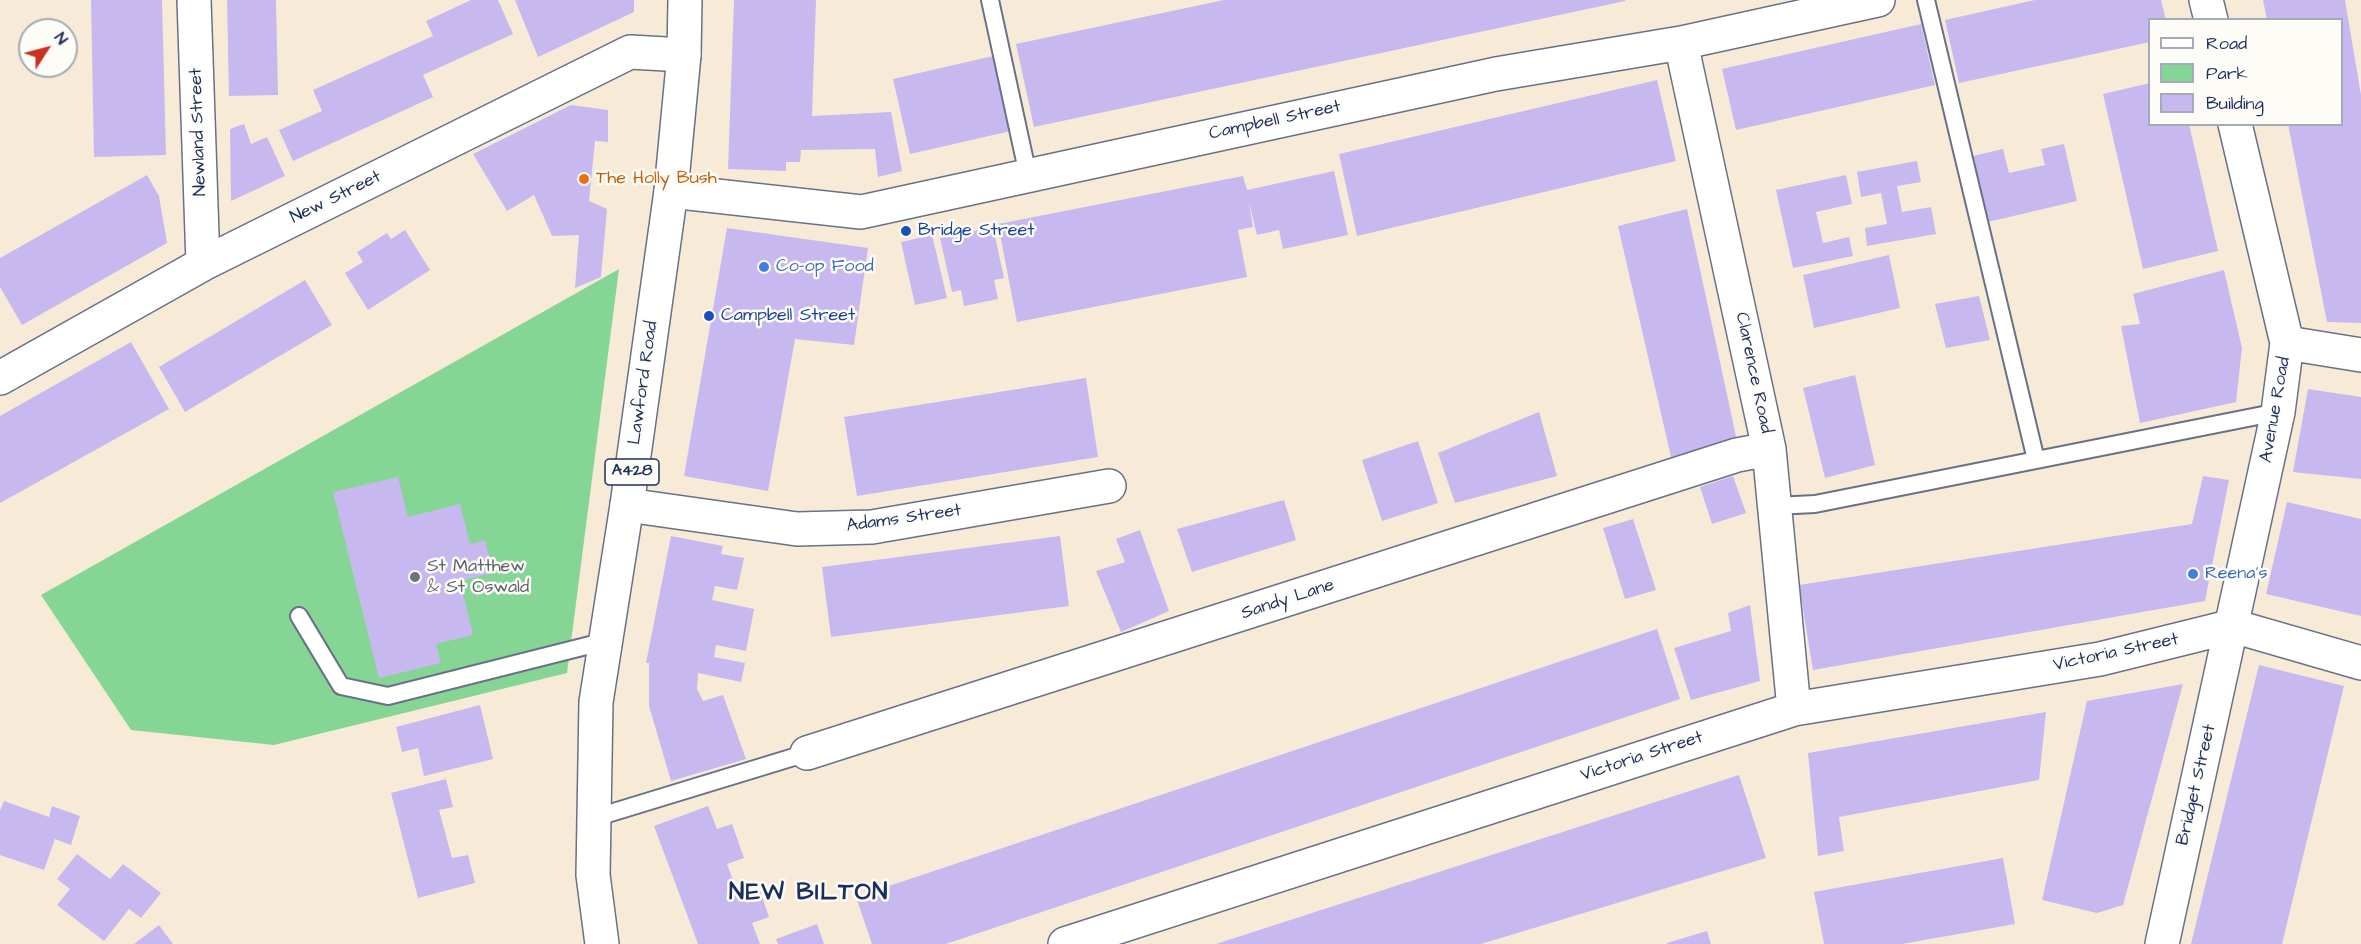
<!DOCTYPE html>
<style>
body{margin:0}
#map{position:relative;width:2361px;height:944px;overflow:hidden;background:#f7ebd8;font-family:"Architects Daughter",sans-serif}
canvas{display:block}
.legend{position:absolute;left:2148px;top:18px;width:195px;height:108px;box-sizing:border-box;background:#fdfcf7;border:2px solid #a3aaba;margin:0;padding:8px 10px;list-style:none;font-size:18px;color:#1b2f5e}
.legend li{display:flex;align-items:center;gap:12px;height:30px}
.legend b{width:30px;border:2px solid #a3aaba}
.north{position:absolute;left:18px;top:18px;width:60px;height:60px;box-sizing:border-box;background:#fdfcf7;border:2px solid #a3aaba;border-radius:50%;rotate:54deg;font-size:16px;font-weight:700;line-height:24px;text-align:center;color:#1b2f5e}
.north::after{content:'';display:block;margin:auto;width:21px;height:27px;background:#c8321e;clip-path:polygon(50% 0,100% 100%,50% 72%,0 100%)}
</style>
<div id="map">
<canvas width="2361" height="944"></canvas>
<ul class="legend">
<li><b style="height:8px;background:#fff"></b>Road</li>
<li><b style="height:16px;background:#85d595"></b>Park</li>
<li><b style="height:16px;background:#c8b8f0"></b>Building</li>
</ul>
<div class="north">N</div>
</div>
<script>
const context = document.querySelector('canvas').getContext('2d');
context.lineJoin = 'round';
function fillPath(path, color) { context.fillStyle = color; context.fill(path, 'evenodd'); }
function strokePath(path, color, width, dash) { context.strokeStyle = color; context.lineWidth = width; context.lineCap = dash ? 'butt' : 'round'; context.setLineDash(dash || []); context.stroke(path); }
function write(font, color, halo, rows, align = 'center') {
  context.font = font + ' "Architects Daughter",sans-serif'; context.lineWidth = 5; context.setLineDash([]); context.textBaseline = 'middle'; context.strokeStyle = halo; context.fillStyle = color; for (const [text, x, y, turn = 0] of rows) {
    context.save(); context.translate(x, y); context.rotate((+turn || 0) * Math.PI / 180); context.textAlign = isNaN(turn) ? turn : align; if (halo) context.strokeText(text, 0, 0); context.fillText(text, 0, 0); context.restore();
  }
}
fillPath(new Path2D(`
 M619 269 567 673 274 745 131 730 41 595Z`), '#85d595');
fillPath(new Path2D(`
 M91 0H162L166 155 94 157Z
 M227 0H276L278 95 229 96Z
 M471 0H498L513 34 423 75 433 97 293 161 279 130 322 111 313 90 433 36 426 21Z
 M515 0H634V12L538 57Z
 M734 0H816L812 116 891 112 902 171 878 177 875 149 801 150 800 162H786V171L728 169Z
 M1224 0H1625V1L1034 127 1016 44Z
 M2035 0H2161L2166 20H2150V42L1959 83 1945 20Z
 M2263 0H2345L2361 95V323L2327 322 2288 124H2342V20H2267Z
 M1921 24 1935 85 1736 130 1722 69Z
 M993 56 1011 131 910 154 893 79Z
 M1657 80 1676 161 1357 236 1339 154Z
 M2150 83V124H2189L2218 251 2143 269 2103 94Z
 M571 105 608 110V142L595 141 589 201 607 209 601 277 575 288 579 235 552 236 534 195 507 211 473 154Z
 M244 124 251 144 267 137 285 176 231 201 230 129Z
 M2064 144 2077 201 1988 222 1973 156 2003 149 2009 173 2045 165 2041 149Z
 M1917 161 1921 182 1897 186 1902 212 1931 207 1936 234 1867 246 1865 228 1887 224 1881 193 1861 197 1857 172Z
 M1334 171 1348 235 1283 249 1279 230 1257 235 1249 203 1253 227 1238 230 1247 277 1017 322 998 224 1243 176 1247 190Z
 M147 175 159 196 167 243 22 325 0 287V258Z
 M1846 175 1852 204 1816 212 1823 243 1849 237 1853 256 1793 268 1776 190Z
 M1687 209 1737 441 1671 457 1618 226Z
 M993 227 1004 278 994 280 998 299 964 306 961 290 952 292 940 238Z
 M727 228 868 248 854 345 795 339 768 491 684 476Z
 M405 230 430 270 368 310 345 273 363 262 357 252 387 233 391 239Z
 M932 235 947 298 915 305 901 242Z
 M1889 255 1900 308 1814 328 1803 275Z
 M2224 270 2242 348 2236 402 2140 423 2121 326 2140 324 2133 294Z
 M305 280 332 325 185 412 159 367Z
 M1979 296 1990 340 1946 348 1935 304Z
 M131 342 169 409 0 503V416Z
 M1855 375 1875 465 1825 478 1803 388Z
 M1086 378 1098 457 857 496 844 417Z
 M2308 389 2361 397V479L2293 472Z
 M1539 412 1557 476 1455 503 1438 453Z
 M1418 441 1438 503 1382 521 1362 460Z
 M1733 476 1746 513 1712 524 1700 487Z
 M2203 476 2229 480 2205 601 1813 670 1799 585 2192 524Z
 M398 477 408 517 460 504 470 544 485 540 493 573 460 581 473 635 436 644 441 663 379 678 333 492Z
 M1284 500 1296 540 1192 572 1177 529Z
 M2287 502 2361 519V616L2266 594Z
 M1633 519 1656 590 1625 599 1603 528Z
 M1140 530 1169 611 1121 632 1096 571 1125 562 1116 539Z
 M671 536 723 546 721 554 744 558 737 590 715 586 712 600 754 609 746 651 716 645 714 657 745 663 741 682 698 673 697 689 703 701 723 695 746 759 671 781 649 706V663H646Z
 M1060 536 1069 606 831 637 822 567Z
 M1750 605 1760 681 1691 700 1674 648 1731 631 1728 613Z
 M1657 629 1680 699 946 944H872L856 897Z
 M2259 665 2344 686 2282 944H2191Z
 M2183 684 2123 905 2097 913 2042 900 2087 701Z
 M480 705 493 759 424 776 418 748 402 752 396 727Z
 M2046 712 2039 780 1839 817 1844 851 1818 856 1808 753Z
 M1739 775 1766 858 1481 944H1216Z
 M446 779 453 807 439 810 452 858 468 855 475 883 418 898 391 793Z
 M4 801 49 817 52 806 80 816 71 845 55 839 44 870 0 855V811Z
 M708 806 717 829 732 824 744 858 727 864 740 898 760 891 769 917 752 923 760 944H698L654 826Z
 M77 854 110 879 123 864 161 893 141 918 129 909 104 941 57 905 70 889 57 879Z
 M2003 858 2015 924 1902 944H1824L1814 892Z
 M817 924 824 944H778L776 939Z
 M159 925 173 944H134Z
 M1707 931 1711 944H1667V943Z`), '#c8b8f0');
const service = new Path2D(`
 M990 0 1028 175
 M1926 0 2036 460
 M1775 506 1815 504 2278 412
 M299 616 341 686 388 696 606 641
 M594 818 807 753`);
const minor = new Path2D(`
 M194 0 203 264
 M2206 0 2211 20
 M1681 43 1769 449 1794 709
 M671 191 861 212 1496 74 1681 43 1878 0
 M2287 343 2361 355
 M0 378 203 264 630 52 684 55
 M627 505 797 529 872 527 1109 486
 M2233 626 2361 663
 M807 753 1737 455 1769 449
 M1065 944 1794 709 2100 659 2233 626
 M2162 944 2278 412 2287 343 2235 124`);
const primary = new Path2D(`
 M602 944 593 875 596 702 627 505 671 191 684 55 685 0`);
strokePath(service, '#687189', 20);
strokePath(minor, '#687189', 36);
strokePath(primary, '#687189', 36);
strokePath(service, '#fff', 16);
strokePath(minor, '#fff', 33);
strokePath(primary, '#fff', 33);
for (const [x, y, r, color] of [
 [584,179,6,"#e8710a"],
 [906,231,6,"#1a4fb4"],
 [764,267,6,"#3f7fe0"],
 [709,316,6,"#1a4fb4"],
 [2193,574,6,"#3f7fe0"],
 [415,577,6,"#6b7280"]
]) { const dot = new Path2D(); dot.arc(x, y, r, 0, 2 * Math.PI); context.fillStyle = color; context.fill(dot); strokePath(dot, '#fdfcf7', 2); }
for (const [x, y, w] of [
 [632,472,54]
]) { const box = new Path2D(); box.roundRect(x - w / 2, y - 13, w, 26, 4.5); context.fillStyle = '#fdfcf7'; context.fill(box); strokePath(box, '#1b2f5e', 1.5); }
write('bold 16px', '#1b2f5e', null, [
 ["A428",632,472]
]);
write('18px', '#1b2f5e', '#fdfcf7', [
 ["Campbell Street",1275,121,-12],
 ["Newland Street",199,132,-92],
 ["New Street",336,198,-26],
 ["Clarence Road",1753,373,78],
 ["Lawford Road",644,383,-82],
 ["Avenue Road",2276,410,-80],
 ["Adams Street",904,519,-8],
 ["Sandy Lane",1288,600,-18],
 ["Victoria Street",2116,653,-12],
 ["Victoria Street",1642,757,-18],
 ["Bridget Street",2197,785,-77]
]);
write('18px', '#c56008', '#fdfcf7', [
 ["The Holly Bush",596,179]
], 'left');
write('18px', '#164399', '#fdfcf7', [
 ["Bridge Street",918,231],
 ["Campbell Street",721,316]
], 'left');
write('18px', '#366cbe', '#fdfcf7', [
 ["Co-op Food",776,267],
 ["Reena's",2205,574]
], 'left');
write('18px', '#5b616d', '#fdfcf7', [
 ["St Matthew",427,567],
 ["& St Oswald",427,588]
], 'left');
context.letterSpacing = '1.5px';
write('bold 24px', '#1b2f5e', '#fdfcf7', [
 ["NEW BILTON",809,894]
]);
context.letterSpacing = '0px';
</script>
